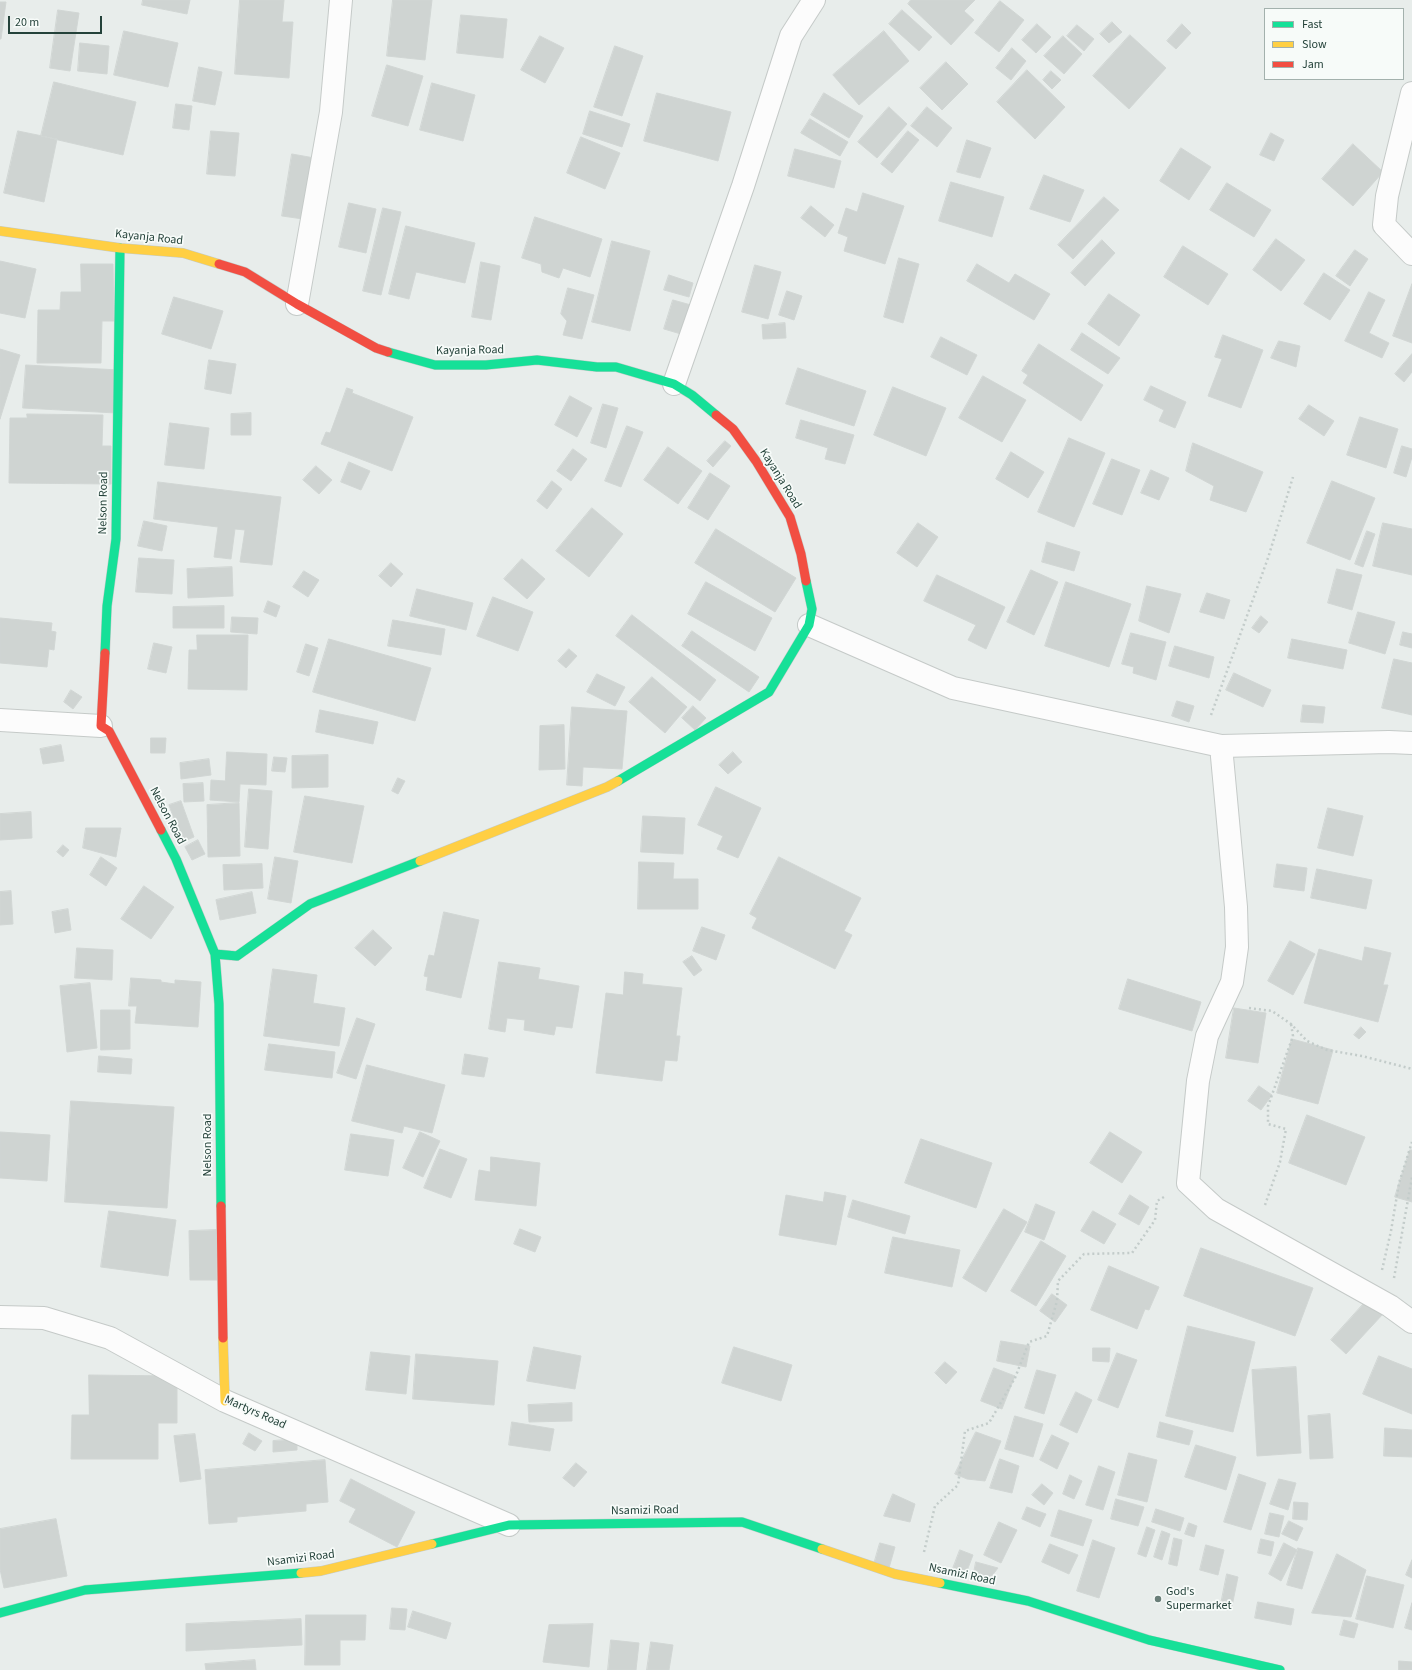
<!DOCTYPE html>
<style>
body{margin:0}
#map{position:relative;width:1412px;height:1670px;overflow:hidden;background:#e8edeb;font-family:"Source Sans 3",sans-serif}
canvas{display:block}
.legend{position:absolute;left:1264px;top:8px;width:140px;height:72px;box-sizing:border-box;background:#f7fbf9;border:1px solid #a3b1ad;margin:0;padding:5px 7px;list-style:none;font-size:12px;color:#24423a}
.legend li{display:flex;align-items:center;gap:8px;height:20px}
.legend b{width:20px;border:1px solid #a3b1ad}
.scale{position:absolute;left:8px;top:16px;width:94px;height:18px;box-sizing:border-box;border:2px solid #24423a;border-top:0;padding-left:5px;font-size:12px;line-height:14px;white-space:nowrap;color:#24423a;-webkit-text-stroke:3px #f7fbf9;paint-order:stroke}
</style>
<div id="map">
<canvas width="1412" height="1670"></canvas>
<ul class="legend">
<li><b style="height:5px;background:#16e098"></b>Fast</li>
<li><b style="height:5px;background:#ffcf43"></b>Slow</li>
<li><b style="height:5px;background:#f24e42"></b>Jam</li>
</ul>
<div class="scale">20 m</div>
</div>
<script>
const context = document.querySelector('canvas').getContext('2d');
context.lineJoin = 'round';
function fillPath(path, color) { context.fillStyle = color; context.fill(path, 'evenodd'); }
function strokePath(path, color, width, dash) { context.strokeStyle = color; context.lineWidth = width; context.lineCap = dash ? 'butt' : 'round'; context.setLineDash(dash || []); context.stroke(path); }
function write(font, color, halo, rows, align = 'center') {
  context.font = font + ' "Source Sans 3",sans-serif'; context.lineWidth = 3.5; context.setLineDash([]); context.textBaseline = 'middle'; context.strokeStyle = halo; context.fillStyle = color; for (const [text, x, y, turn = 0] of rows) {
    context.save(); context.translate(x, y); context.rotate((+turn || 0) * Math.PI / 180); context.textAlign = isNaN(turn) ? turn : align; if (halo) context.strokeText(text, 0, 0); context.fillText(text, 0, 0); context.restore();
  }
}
const building = new Path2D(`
 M143 0H190L187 14 142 5Z
 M240 0H284L282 22H293L289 78 235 74Z
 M393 0H432L425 60 387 56Z
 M911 0H975L964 11 974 20 951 45 908 4Z
 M1000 1 1024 20 999 52 975 33Z
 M0 2H6L1 39H0Z
 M58 10 79 13 70 71 50 68Z
 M902 10 932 37 919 51 889 24Z
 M461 15 507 19 503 58 457 53Z
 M1112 22 1122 32 1109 43 1100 34Z
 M1037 24 1051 37 1036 53 1022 40Z
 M1182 24 1191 33 1176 49 1167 41Z
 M1077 25 1094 39 1084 51 1067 36Z
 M124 31 178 43 168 87 114 75Z
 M884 31 909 61 859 105 833 75Z
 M1130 35 1166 68 1129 109 1093 76Z
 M540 36 564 48 545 83 521 70Z
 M1063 36 1082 54 1064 74 1044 56Z
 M80 43 109 46 107 74 78 71Z
 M615 46 643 56 622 116 594 107Z
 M1012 48 1026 61 1011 80 996 68Z
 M946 62 968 84 942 110 920 88Z
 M387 65 423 76 408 126 372 116Z
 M199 67 222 72 215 105 193 101Z
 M1027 70 1065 107 1035 139 997 102Z
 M1051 71 1061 80 1052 89 1043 80Z
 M54 82 136 102 123 155 41 136Z
 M432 83 475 95 463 141 420 130Z
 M657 93 731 112 718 161 644 141Z
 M824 93 863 116 849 138 811 115Z
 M176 104 192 106 189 130 173 128Z
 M889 107 907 124 877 158 858 142Z
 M927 107 952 128 937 147 911 126Z
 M590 111 630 124 622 147 583 134Z
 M810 119 848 142 840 156 801 133Z
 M18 131 57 139 44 202 4 193Z
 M211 131 239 133 235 176 207 174Z
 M908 131 919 140 892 173 881 164Z
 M1271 133 1284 140 1274 161 1260 155Z
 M581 137 620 153 605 189 567 173Z
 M967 140 991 148 980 178 957 172Z
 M1353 144 1383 172 1353 206 1322 179Z
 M1181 148 1211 167 1189 200 1160 181Z
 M795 149 841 161 834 188 788 176Z
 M292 154 320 159 310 220 282 216Z
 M1044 175 1084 190 1070 222 1030 209Z
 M951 182 1004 197 992 237 939 221Z
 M1227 183 1271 210 1254 237 1210 210Z
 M863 193 904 206 885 264 844 251 848 237 838 233 846 208 857 212Z
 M1104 197 1119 210 1073 259 1058 245Z
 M349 203 376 209 366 253 339 247Z
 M811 206 834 225 825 237 801 218Z
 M383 208 401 212 381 295 363 291Z
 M535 217 602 239 590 277 563 268 559 278 542 272 541 264 522 258Z
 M406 226 475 243 465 283 416 272 409 299 389 294Z
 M1276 239 1305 260 1281 291 1253 270Z
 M1102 240 1115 253 1085 286 1071 273Z
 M612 241 650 251 630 331 592 322Z
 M1183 246 1228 274 1208 305 1164 277Z
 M1355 250 1368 259 1350 286 1336 276Z
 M899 258 919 264 903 323 884 317Z
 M0 261 36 269 25 318 0 313Z
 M481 262 500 266 491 320 472 317Z
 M81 264H113L114 321H102L101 363H37L38 310H60L61 292H81Z
 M977 264 1009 283 1015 274 1050 294 1034 320 967 281Z
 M755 265 781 272 768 319 742 312Z
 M1324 273 1350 290 1330 320 1304 304Z
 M669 275 693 283 689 297 664 290Z
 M1412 284V343L1393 336Z
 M568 288 594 295 582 339 563 335 567 321 561 314Z
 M787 291 802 296 794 320 779 315Z
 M1369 292 1385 300 1369 333 1389 343 1382 358 1345 341Z
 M1109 294 1140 315 1119 346 1088 324Z
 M174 297 223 311 211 349 162 334Z
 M673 300 691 305 681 334 664 329Z
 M785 323 786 338 763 339 762 325Z
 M1082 333 1120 358 1108 374 1071 350Z
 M1223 335 1263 350 1241 408 1208 396 1222 359 1215 357Z
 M941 337 977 355 967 375 931 357Z
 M1279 341 1300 346 1296 367 1271 358Z
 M1039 344 1103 385 1081 421 1023 383 1028 375 1022 371Z
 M0 349 20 355 0 419Z
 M1412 354V372L1404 382 1395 374Z
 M209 360 236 364 231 394 205 389Z
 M26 365 119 370 116 413 23 408Z
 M798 368 866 391 854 426 786 404Z
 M983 376 1026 400 1002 442 959 418Z
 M1151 386 1186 402 1175 428 1159 421 1164 410 1144 400Z
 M893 387 946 408 926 456 874 435Z
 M347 388 353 390 352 393 413 417 392 471 321 444 326 432 330 433Z
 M570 396 592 408 577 437 555 425Z
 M603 404 618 408 606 448 591 443Z
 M1309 405 1334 421 1324 436 1299 419Z
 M251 413V435H231V414Z
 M27 414 103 415 102 446H111V484L9 483 10 418H27Z
 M1360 417 1398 429 1386 468 1347 455Z
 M801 420 854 435 845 464 825 459 828 448 796 438Z
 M170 423 209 428 204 469 165 465Z
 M627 426 643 432 621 487 605 481Z
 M1069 438 1105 453 1074 527 1038 512Z
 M725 441 731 446 713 467 707 461Z
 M1193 443 1263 472 1246 512 1210 500 1214 486 1186 471Z
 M1402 446 1412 449V457L1406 477 1394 473Z
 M668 447 702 471 678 504 644 480Z
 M573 449 587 459 571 481 557 471Z
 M1011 452 1044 472 1028 498 996 479Z
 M1112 459 1140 470 1122 515 1093 504Z
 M349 462 370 471 361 490 341 482Z
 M316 466 332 480 319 494 303 480Z
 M1151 470 1169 478 1159 500 1141 493Z
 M710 473 730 486 708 520 688 508Z
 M552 481 562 489 547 509 537 501Z
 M1332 481 1375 498 1350 560 1307 543Z
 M158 482 281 497 272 565 240 562 245 530 235 529 231 559 214 557 218 527 154 519Z
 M592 508 623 534 589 577 556 551Z
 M144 521 167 526 162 551 138 546Z
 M918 523 938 537 917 567 897 553Z
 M1383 523 1412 529V575L1373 566Z
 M716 529 796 578 775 612 695 563Z
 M1367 531 1375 534 1363 567 1355 564Z
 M1047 542 1080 552 1074 571 1042 562Z
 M139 558 174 560 172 594 136 592Z
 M522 559 545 579 527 599 504 579Z
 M391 563 403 574 391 587 379 576Z
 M232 567 233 596 188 598 187 569Z
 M1337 569 1362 575 1352 610 1328 603Z
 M1031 570 1058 582 1034 635 1007 622Z
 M304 571 319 580 308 597 293 587Z
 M937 575 1005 607 986 649 968 640 976 625 924 601Z
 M706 582 772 618 755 651 688 614Z
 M1066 582 1131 604 1109 667 1045 646Z
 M1147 586 1181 594 1169 633 1139 621Z
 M417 589 473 603 466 630 410 616Z
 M1207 593 1230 600 1224 619 1200 612Z
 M493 597 533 612 518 651 477 636Z
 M268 601 280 606 276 617 264 612Z
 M224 606V628H173V607Z
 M1358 612 1395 622 1385 654 1349 643Z
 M632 615 716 680 700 701 616 636Z
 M1261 616 1268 622 1259 633 1252 628Z
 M232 617 258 618 257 634 231 632Z
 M0 618 52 623 51 631 56 632 54 650 49 649 47 667 0 663Z
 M393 620 445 629 441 655 388 646Z
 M692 631 759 677 749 692 682 646Z
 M1403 632 1412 634V648L1400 645Z
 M1131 633 1166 642 1156 680 1133 673 1134 667 1122 664Z
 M197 635H248L247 690 188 689 189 650H197Z
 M329 639 431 668 415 721 313 692Z
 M1292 639 1347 650 1343 669 1288 658Z
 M154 643 172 647 166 673 148 669Z
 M306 644 318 648 309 676 297 672Z
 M1175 646 1214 657 1209 678 1169 666Z
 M569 649 577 656 566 668 558 661Z
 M1394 659 1412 663V715L1382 708Z
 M1234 673 1271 690 1263 707 1226 690Z
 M597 674 625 687 615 706 587 692Z
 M652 677 687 707 665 733 629 702Z
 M71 690 82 697 73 709 64 702Z
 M1177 701 1194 706 1189 722 1172 716Z
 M1303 705 1325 707 1323 723 1301 722Z
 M693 706 706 718 695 730 682 718Z
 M572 707 627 711 622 769 583 767 582 786 567 785Z
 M320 710 378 722 373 744 316 732Z
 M564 725 565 769 539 770 540 726Z
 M151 738H166L165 753H151Z
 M61 745 64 761 43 764 40 749Z
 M227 752 267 754 266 785 240 784 239 802 210 800 211 780 225 781Z
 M733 752 742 762 728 774 719 765Z
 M328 755V787L292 788V756Z
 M274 757 287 758 285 772 272 771Z
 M209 759 211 775 181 779 180 763Z
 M398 778 405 781 398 794 392 791Z
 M203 783 204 801 184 802 183 784Z
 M716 787 761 808 738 858 717 849 723 836 698 825Z
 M249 789 272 791 268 849 245 847Z
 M305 796 364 806 352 863 294 852Z
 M181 801 194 837 182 842 169 805Z
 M239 803 240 856 208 857 207 805Z
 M1328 808 1363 816 1353 856 1318 848Z
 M31 812 32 838 0 840V814Z
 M643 816 685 818 683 854 641 852Z
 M86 828H121L116 857 83 848Z
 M198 840 205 854 192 860 185 847Z
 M63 845 69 850 63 857 57 852Z
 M101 857 117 868 106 886 90 875Z
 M275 857 298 861 291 903 268 899Z
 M779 857 861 898 844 931 852 935 835 969 752 928 757 918 750 914Z
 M639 862 674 863 673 879H698V909H638Z
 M262 864 263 888 224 890 223 865Z
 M1277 864 1307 868 1304 891 1274 887Z
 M1317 869 1372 880 1366 909 1311 898Z
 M144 886 174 907 151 939 121 919Z
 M11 891 13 924 0 925V892Z
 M252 892 256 913 220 920 216 900Z
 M68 909 71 930 55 933 52 912Z
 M444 912 479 920 461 998 426 990 428 977 424 976 429 955 434 956Z
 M702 927 725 935 716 960 693 951Z
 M373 930 392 948 375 966 355 948Z
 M1290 941 1315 954 1293 995 1268 981Z
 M1365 947 1391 953 1383 985H1388L1378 1022 1304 1003 1319 949 1362 961Z
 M77 948 113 950 112 980 75 978Z
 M692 956 702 970 694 976 683 962Z
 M499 962 540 968 538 979 579 986 572 1028 556 1026 554 1035 524 1030 525 1020 507 1018 505 1032 489 1029Z
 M273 969 317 975 313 1003 345 1008 339 1046 264 1036Z
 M625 972 643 974 642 984 682 988 676 1036H680L677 1061 665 1060 662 1081 596 1073 606 993 623 995Z
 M131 978 161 980V982L175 984V980L201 982 198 1027 135 1023 137 1006H129Z
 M1128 979 1201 1002 1192 1031 1119 1009Z
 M90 983 97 1048 67 1052 60 986Z
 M1234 1008 1266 1013 1258 1063 1226 1058Z
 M101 1010H130V1049L101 1050Z
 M357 1018 375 1024 356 1079 337 1073Z
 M1361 1027 1366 1032 1359 1039 1354 1035Z
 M1292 1039 1333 1050 1318 1104 1277 1093Z
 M269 1044 335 1052 332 1078 265 1070Z
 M465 1054 488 1058 484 1077 462 1074Z
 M99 1056 132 1059 131 1074 98 1072Z
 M367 1065 445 1085 432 1133 404 1126 402 1133 352 1121Z
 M1259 1086 1272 1095 1261 1110 1248 1101Z
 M71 1101 174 1107 167 1208 65 1202Z
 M1307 1115 1365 1137 1346 1185 1289 1163Z
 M0 1132 50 1135 47 1181 0 1178Z
 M420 1132 440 1141 423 1177 403 1168Z
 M1110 1132 1142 1152 1122 1183 1090 1163Z
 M351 1134 394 1140 388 1176 345 1170Z
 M921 1139 992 1163 976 1208 905 1183Z
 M440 1149 467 1159 451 1198 424 1188Z
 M1410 1150H1412V1202L1395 1197Z
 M491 1157 540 1163 536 1206 475 1200 479 1170 490 1172Z
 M825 1192 846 1196 836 1245 779 1235 786 1195 823 1202Z
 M1130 1195 1149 1207 1139 1225 1119 1214Z
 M853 1200 910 1216 905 1234 848 1217Z
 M1036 1204 1055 1212 1044 1240 1025 1232Z
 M1004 1209 1027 1222 986 1292 963 1278Z
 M109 1211 176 1220 168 1276 101 1267Z
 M1093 1211 1116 1224 1104 1244 1081 1231Z
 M520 1229 541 1237 535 1252 514 1244Z
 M216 1230 217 1280H190L189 1231Z
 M893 1237 960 1250 952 1287 885 1273Z
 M1041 1241 1066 1256 1036 1306 1011 1291Z
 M1201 1248 1313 1288 1295 1336 1184 1296Z
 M1109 1266 1159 1287 1149 1310 1145 1309 1137 1329 1091 1310Z
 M1052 1294 1067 1305 1055 1322 1040 1311Z
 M1368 1299 1383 1314 1346 1354 1331 1340Z
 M1188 1326 1255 1342 1233 1432 1166 1416Z
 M1001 1341 1030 1346 1026 1367 997 1361Z
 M534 1347 581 1356 575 1389 527 1381Z
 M734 1347 792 1365 781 1401 722 1383Z
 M1093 1348H1110L1109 1362 1093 1361Z
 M371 1352 410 1356 406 1394 366 1390Z
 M1117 1353 1137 1360 1118 1408 1098 1400Z
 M416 1354 498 1361 494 1405 413 1399Z
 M1379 1356 1412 1369V1414L1363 1394Z
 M945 1362 957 1372 946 1384 935 1373Z
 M1296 1367 1301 1453 1257 1456 1252 1370Z
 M994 1368 1015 1376 1002 1409 981 1401Z
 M1037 1370 1056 1375 1044 1414 1025 1408Z
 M89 1375 177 1376V1423H158V1459H71L72 1415H89Z
 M1076 1392 1092 1400 1077 1433 1060 1425Z
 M572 1403V1421L529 1422 528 1405Z
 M1330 1414 1333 1458 1310 1459 1308 1416Z
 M1015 1416 1043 1424 1033 1457 1005 1449Z
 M512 1422 554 1429 550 1451 509 1445Z
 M1160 1422 1193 1431 1189 1445 1157 1437Z
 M1385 1428 1412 1430V1457L1384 1456Z
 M976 1432 1001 1441 985 1481 967 1479 955 1474Z
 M249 1433 262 1441 255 1451 243 1444Z
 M195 1434 201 1479 180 1482 174 1436Z
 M1052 1435 1069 1443 1057 1469 1040 1460Z
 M297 1439V1450L273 1452V1441Z
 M1196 1445 1236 1457 1226 1490 1185 1477Z
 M1129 1453 1157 1460 1147 1502 1118 1495Z
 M1000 1459 1019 1466 1012 1493 990 1488Z
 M325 1460 328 1502 306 1504V1511L237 1517V1522L209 1524 205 1470Z
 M576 1463 587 1472 574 1487 563 1478Z
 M1099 1466 1115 1472 1103 1510 1086 1505Z
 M1239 1474 1266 1483 1251 1530 1224 1522Z
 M1070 1475 1082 1481 1074 1499 1063 1494Z
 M351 1479 415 1512 397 1547 349 1522 356 1509 340 1501Z
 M1279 1479 1296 1483 1288 1510 1270 1504Z
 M1042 1484 1053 1493 1044 1505 1032 1495Z
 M893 1494 915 1504 910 1522 884 1516Z
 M1116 1499 1144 1507 1138 1526 1111 1519Z
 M1294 1502 1308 1503 1307 1520 1293 1519Z
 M1027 1507 1046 1514 1040 1527 1022 1519Z
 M1156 1509 1184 1518 1180 1531 1152 1522Z
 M1059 1510 1092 1520 1083 1546 1051 1536Z
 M1270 1513 1284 1516 1279 1537 1265 1534Z
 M56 1519 67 1576 4 1588 0 1569V1529Z
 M1289 1521 1303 1528 1297 1541 1282 1534Z
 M999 1522 1017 1530 1001 1563 984 1555Z
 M1189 1523 1197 1526 1194 1537 1185 1534Z
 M1147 1527 1155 1530 1146 1557 1138 1554Z
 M1162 1531 1170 1534 1162 1560 1154 1557Z
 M1174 1538 1182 1540 1177 1566 1169 1564Z
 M1261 1539 1274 1542 1271 1556 1258 1553Z
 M1093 1540 1115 1548 1099 1598 1077 1591Z
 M880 1543 895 1547 889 1568 874 1564Z
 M1284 1543 1297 1550 1281 1581 1269 1574Z
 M1050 1544 1078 1555 1069 1574 1042 1562Z
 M1206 1545 1224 1550 1218 1575 1200 1570Z
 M1298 1548 1313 1552 1302 1589 1287 1585Z
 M960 1550 973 1555 965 1576 952 1571Z
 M1337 1554 1366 1570 1351 1617 1312 1613Z
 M1412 1560V1578L1406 1575Z
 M976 1562 998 1568 987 1582 973 1578Z
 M1227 1574 1238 1577 1232 1606 1221 1604Z
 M1367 1576 1404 1585 1393 1628 1356 1619Z
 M1258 1602 1294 1609 1291 1625 1255 1618Z
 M1412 1603V1630L1405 1628Z
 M392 1608 407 1609 405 1630 390 1629Z
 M413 1611 451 1623 446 1639 408 1627Z
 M306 1615H366L365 1640H340V1665H305Z
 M301 1619 302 1645 186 1651V1624Z
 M1344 1620 1358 1624 1354 1638 1340 1635Z
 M593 1624 589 1667 543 1662 549 1625Z
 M611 1640 639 1643 636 1670H608Z
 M651 1642 673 1645 669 1670H647Z
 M255 1660 256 1670H206L205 1664Z
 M1399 1661 1412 1662V1670H1399Z`);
fillPath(building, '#cfd4d2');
strokePath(building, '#d1d6d4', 1);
const street = new Path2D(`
 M1412 93 1387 196 1384 225 1412 254
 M297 304 331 112 341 0
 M674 384 743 186 791 36 814 0
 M809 625 953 688 1221 746 1389 742 1412 743
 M0 720 101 726
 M1221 746 1236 907 1237 947 1232 982 1207 1036 1198 1081 1188 1183 1216 1209 1390 1306 1412 1322
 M0 1317 44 1318 110 1338 225 1401 509 1525`);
const fast = new Path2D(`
 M388 352 435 365H486L537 360 597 367H616L674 384 692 395 716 415
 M105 653 107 606 116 539 120 248
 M618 781 769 692 809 625 812 609 806 581
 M161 830 176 859 215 954 219 1004 221 1206
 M215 954 237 956 310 904 420 861
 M432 1544 509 1525 742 1522 822 1549
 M940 1583 1028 1601 1149 1640 1280 1670
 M0 1613 85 1590 301 1573`);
const slow = new Path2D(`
 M0 231 120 248 183 253 219 264
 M420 861 607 787 618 781
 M223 1338 225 1401
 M822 1549 895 1574 940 1583
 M301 1573 321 1571 432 1544`);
const jam = new Path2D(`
 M219 264 245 272 297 304 376 348 388 352
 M716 415 733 429 756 461 790 517 801 554 806 581
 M105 653 101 726 109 731 161 830
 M221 1206 223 1338`);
strokePath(street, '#c5cac8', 24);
strokePath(fast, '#c3cbc8', 10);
strokePath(slow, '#c3cbc8', 10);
strokePath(jam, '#c3cbc8', 10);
strokePath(new Path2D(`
 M1211 715 1268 558 1293 477
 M1249 1008 1272 1011 1291 1024 1307 1041 1327 1050 1362 1056 1412 1069
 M1265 1205 1280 1162 1286 1129 1268 1124V1106L1293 1036 1291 1024
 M1382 1270 1391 1231 1399 1183 1412 1142
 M1394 1278 1412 1177
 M924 1552 935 1506 958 1485 965 1431 989 1423 1015 1378 1029 1342 1047 1336 1057 1301 1058 1281 1084 1254 1132 1253 1155 1220 1157 1201 1164 1197`), '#c3ccca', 2.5, [2, 3]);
strokePath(street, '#fcfcfc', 22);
strokePath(fast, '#16e098', 9);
strokePath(slow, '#ffcf43', 9);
strokePath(jam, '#f24e42', 9);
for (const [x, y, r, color] of [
 [1158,1599,4,"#697e78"]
]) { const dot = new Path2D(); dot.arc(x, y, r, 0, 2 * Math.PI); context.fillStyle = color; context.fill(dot); strokePath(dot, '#f7fbf9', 1.5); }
write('12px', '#24423a', '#f7fbf9', [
 ["Kayanja Road",149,238,6],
 ["Kayanja Road",470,351,-1],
 ["Kayanja Road",780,479,58],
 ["Nelson Road",104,503,-89],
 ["Nelson Road",167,816,62],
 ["Nelson Road",208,1145,-90],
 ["Martyrs Road",255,1413,24],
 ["Nsamizi Road",645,1511,-1],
 ["Nsamizi Road",301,1559,-7],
 ["Nsamizi Road",962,1575,12]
]);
write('12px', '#24423a', '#f7fbf9', [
 ["God's",1166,1592],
 ["Supermarket",1166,1606]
], 'left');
</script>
